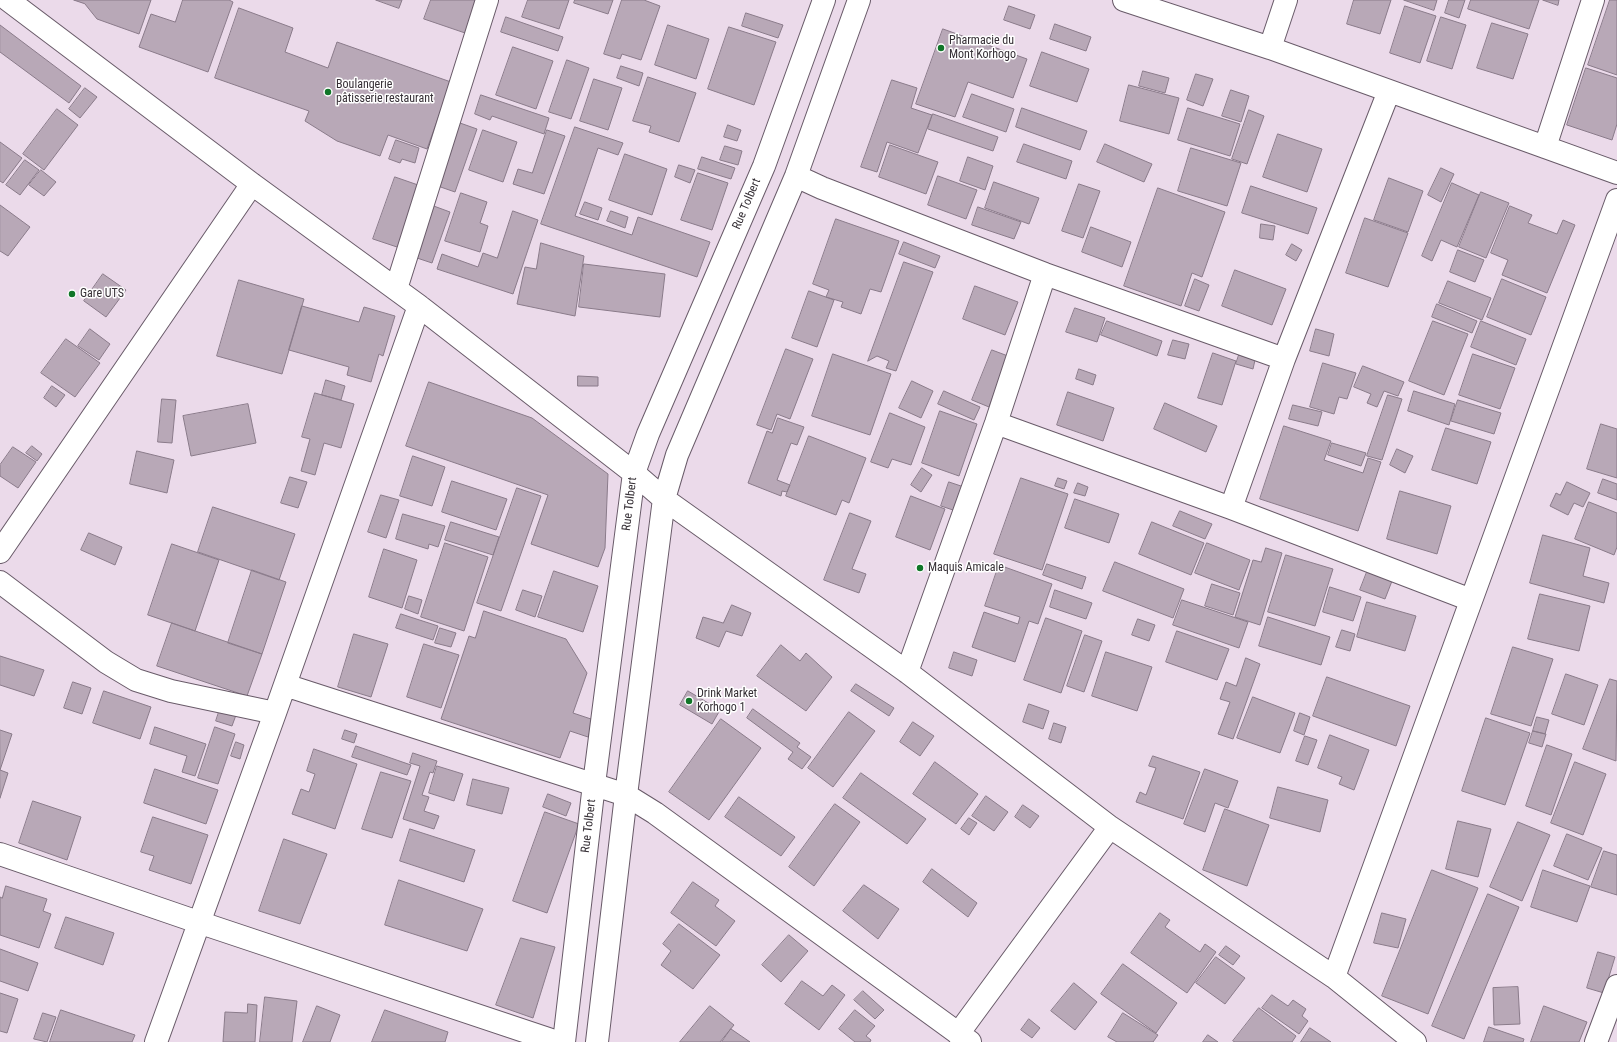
<!DOCTYPE html>
<meta charset="utf-8">
<style>
body{margin:0}
canvas{display:block;background:#ebdaea}
</style>
<canvas width="1617" height="1042"></canvas>
<script>
const context = document.querySelector('canvas').getContext('2d');
context.lineJoin = 'round';
function fillPath(path, color) { context.fillStyle = color; context.fill(path, 'evenodd'); }
function strokePath(path, color, width, dash) { context.strokeStyle = color; context.lineWidth = width; context.lineCap = dash ? 'butt' : 'round'; context.setLineDash(dash || []); context.stroke(path); }
function write(font, color, halo, rows, align = 'center') {
  context.font = font + ' "Roboto Condensed",sans-serif'; context.lineWidth = 3; context.setLineDash([]); context.textBaseline = 'middle'; context.strokeStyle = halo; context.fillStyle = color; for (const [text, x, y, turn = 0] of rows) {
    context.save(); context.translate(x, y); context.rotate((+turn || 0) * Math.PI / 180); context.textAlign = isNaN(turn) ? turn : align; if (halo) context.strokeText(text, 0, 0); context.fillText(text, 0, 0); context.restore();
  }
}
const building = new Path2D(`
 M74 0H151L139 34 97 19 85 4Z
 M183 0H229L233 2 208 72 139 47 151 14 175 22Z
 M376 0H402L399 8Z
 M431 0H480L468 34 424 19Z
 M528 0H569L559 29 522 17Z
 M575 0H613L608 14 574 3Z
 M622 0H644L660 6 641 60 622 54 620 59 604 54Z
 M1354 0H1391L1380 34 1347 24Z
 M1404 0H1437L1434 10Z
 M1449 0H1465L1459 18 1445 13Z
 M1471 0H1539L1529 29 1468 9Z
 M1543 0H1559L1558 5Z
 M1610 0H1617V75L1588 65Z
 M1009 6 1035 15 1030 29 1004 20Z
 M1405 6 1436 16 1420 63 1390 53Z
 M239 8 293 28 285 52 328 68 337 42 451 82 427 149 388 135 380 156 337 141 305 121 309 111 215 78Z
 M746 13 783 25 778 38 742 26Z
 M506 17 563 37 558 51 501 32Z
 M1441 17 1466 25 1452 69 1427 61Z
 M1492 23 1528 34 1513 79 1477 68Z
 M1055 24 1091 37 1086 51 1050 39Z
 M0 25 81 86 69 103 0 52Z
 M668 25 709 39 696 79 655 65Z
 M729 27 776 42 754 105 708 89Z
 M943 29 1027 59 1013 98 968 82 955 117 916 104Z
 M513 47 553 61 536 109 496 95Z
 M1042 52 1089 69 1077 102 1030 86Z
 M567 60 589 68 571 119 549 112Z
 M621 66 643 73 639 86 617 78Z
 M1586 68 1617 78V124L1612 140 1567 125Z
 M1143 71 1169 78 1165 93 1139 86Z
 M1196 74 1213 79 1203 106 1187 100Z
 M648 77 696 93 679 142 649 132 651 126 633 121Z
 M594 79 622 88 608 130 580 121Z
 M892 80 917 88 911 108 932 115 918 153 887 142 877 172 861 167Z
 M1129 85 1179 98 1169 134 1120 121Z
 M85 88 97 97 80 118 69 109Z
 M1231 90 1249 96 1241 122 1222 116Z
 M972 94 1014 109 1006 132 963 117Z
 M481 95 549 118 544 134 492 116 490 120 475 114Z
 M1022 108 1087 131 1080 150 1016 127Z
 M1188 108 1240 124 1230 156 1178 140Z
 M57 109 78 125 44 170 23 154Z
 M1249 110 1264 116 1247 164 1232 159Z
 M933 114 998 137 993 151 928 129Z
 M460 123 477 129 455 192 432 184 448 157Z
 M728 125 741 130 737 141 724 137Z
 M575 127 623 143 618 155 598 148 575 216 632 235 638 217 710 242 697 277 541 224Z
 M483 130 517 142 503 182 469 170Z
 M547 130 565 136 544 194 513 184 518 169 532 173Z
 M1278 134 1322 149 1307 192 1263 177Z
 M396 140 419 148 415 163 402 159 400 163 389 159Z
 M0 142 22 158 3 183 0 181Z
 M1024 144 1072 161 1066 179 1017 162Z
 M1105 144 1152 164 1144 182 1097 162Z
 M890 145 938 162 926 194 879 177Z
 M725 146 742 151 738 165 720 160Z
 M1191 148 1241 163 1227 206 1178 191Z
 M625 154 667 169 652 215 609 200Z
 M702 157 735 168 731 179 698 169Z
 M968 157 993 166 985 190 960 181Z
 M25 160 39 170 20 195 6 185Z
 M679 165 695 170 690 183 675 177Z
 M1441 168 1454 174 1441 202 1428 195Z
 M41 170 56 182 44 196 29 185Z
 M698 173 728 183 712 230 681 220Z
 M938 176 977 190 966 219 928 205Z
 M395 177 421 186 400 248 373 239Z
 M1389 178 1423 191 1408 232 1374 220Z
 M994 182 1039 198 1029 224 985 208Z
 M1452 183 1479 195 1457 247 1441 240 1432 261 1422 256Z
 M1079 184 1100 191 1083 238 1062 231Z
 M1251 186 1317 208 1308 234 1242 213Z
 M1158 188 1225 212 1202 277 1192 273 1181 306 1124 286Z
 M1481 192 1509 203 1486 258 1459 247Z
 M461 193 487 202 480 223 488 226 480 252 445 241Z
 M585 202 602 208 598 220 580 214Z
 M0 205 30 227 8 256 0 251Z
 M431 205 450 212 432 263 414 257Z
 M1510 206 1532 215 1528 223 1557 234 1563 220 1575 225 1547 293 1502 275 1508 260 1491 253Z
 M978 207 1021 222 1014 239 972 225Z
 M513 211 538 220 513 294 437 269 442 254 478 267 483 253 497 258Z
 M611 211 628 217 625 228 607 221Z
 M1365 218 1408 233 1388 287 1346 273Z
 M836 219 899 241 881 292 870 289 861 314 841 307 843 302 826 297 829 290 813 284Z
 M1261 224 1275 226 1273 240 1260 238Z
 M1091 227 1131 242 1122 267 1082 252Z
 M904 242 940 256 935 268 899 254Z
 M541 243 584 256 575 316 517 304 525 267 536 269Z
 M1292 244 1302 250 1296 261 1286 255Z
 M1458 250 1484 260 1475 282 1450 272Z
 M904 262 933 272 896 371 886 368 889 361 877 356 868 361Z
 M584 264 665 274 660 317 579 307Z
 M1235 270 1286 289 1272 325 1222 306Z
 M103 274 126 290 106 317 84 301Z
 M1195 279 1209 285 1199 311 1185 306Z
 M1502 279 1546 297 1531 335 1487 317Z
 M239 280 304 299 282 374 217 356Z
 M1448 281 1491 298 1482 320 1439 303Z
 M975 286 1018 302 1005 335 963 319Z
 M809 291 834 300 817 347 792 338Z
 M1437 304 1477 321 1472 333 1432 317Z
 M302 306 359 322 364 307 395 316 383 356 379 354 371 382 347 375 349 367 289 350Z
 M1075 308 1105 318 1097 342 1066 332Z
 M1107 321 1162 341 1157 356 1101 335Z
 M1433 321 1468 334 1444 395 1409 381Z
 M1481 321 1526 339 1516 365 1471 347Z
 M90 329 110 344 99 360 78 346Z
 M1316 329 1334 334 1329 356 1310 351Z
 M66 339 100 363 75 397 41 373Z
 M1173 340 1189 344 1185 359 1168 355Z
 M786 349 813 359 790 419 777 414 771 430 757 425Z
 M992 350 1008 356 989 407 972 400Z
 M1213 353 1236 361 1222 405 1198 398Z
 M833 354 891 374 870 435 812 416Z
 M1473 354 1515 368 1500 409 1459 395Z
 M1239 355 1255 360 1253 369 1236 364Z
 M1323 363 1356 373 1347 399 1339 397 1334 414 1310 407Z
 M1363 366 1404 382 1398 396 1384 391 1377 407 1367 403 1371 394 1354 387Z
 M1079 369 1096 375 1093 385 1076 379Z
 M578 376 598 377V386H578Z
 M326 380 345 386 341 400 322 395Z
 M912 381 933 391 921 418 899 408Z
 M429 382 532 418 608 474 605 548 598 567 531 544 548 495 406 446Z
 M52 386 65 395 56 407 44 398Z
 M944 391 980 407 974 420 938 404Z
 M1414 391 1455 404 1449 425 1408 411Z
 M1068 392 1114 408 1103 441 1057 425Z
 M315 393 354 404 341 448 324 443 315 475 301 471 310 439 302 437Z
 M1388 395 1402 399 1382 460 1367 456Z
 M162 399 176 400 172 443 158 442Z
 M1458 400 1501 413 1494 434 1451 421Z
 M1165 403 1217 426 1206 452 1154 429Z
 M248 404 256 443 191 456 183 416Z
 M1293 405 1322 412 1318 426 1289 419Z
 M940 411 977 424 959 476 922 463Z
 M890 413 925 427 911 465 892 459 888 468 871 462Z
 M778 418 804 427 797 445 791 443 777 480 790 485 787 492 782 491 781 496 748 483 767 431 772 433Z
 M1601 424 1617 429V478L1587 469Z
 M1284 426 1331 441 1324 460 1363 473 1368 458 1381 462 1358 531 1260 499Z
 M1446 428 1491 442 1477 484 1432 470Z
 M809 436 866 458 849 503 842 500 836 515 786 496Z
 M1332 443 1366 453 1361 466 1328 455Z
 M32 446 42 454 37 461 26 453Z
 M13 447 36 462 18 488 0 476V465Z
 M1397 449 1413 456 1405 473 1390 465Z
 M137 451 174 460 167 493 130 484Z
 M413 456 445 467 432 506 400 496Z
 M922 468 932 475 921 492 911 485Z
 M290 477 307 482 298 508 281 503Z
 M1021 478 1068 494 1042 570 994 554Z
 M1058 478 1067 481 1064 489 1055 486Z
 M1603 479 1617 484V500L1598 493Z
 M452 481 507 499 496 530 442 512Z
 M949 482 964 487 956 511 941 506Z
 M1567 482 1590 493 1583 507 1574 503 1568 515 1550 506 1556 493 1560 495Z
 M1078 483 1088 487 1085 496 1074 493Z
 M517 488 541 496 501 611 477 603Z
 M1400 491 1451 506 1437 554 1387 539Z
 M381 495 399 500 386 538 368 532Z
 M911 496 945 509 930 550 896 537Z
 M1075 499 1119 514 1109 543 1065 528Z
 M1589 502 1617 513V547L1614 555 1575 539Z
 M213 507 295 534 279 580 198 552Z
 M1180 511 1212 524 1205 539 1173 526Z
 M850 513 871 521 852 569 866 574 859 593 824 580Z
 M403 514 445 526 438 547 429 544 428 549 396 539Z
 M451 522 499 537 493 555 445 540Z
 M1152 522 1204 543 1191 575 1139 554Z
 M89 533 122 547 115 565 81 550Z
 M1543 535 1590 548 1583 576 1609 583 1604 603 1530 583Z
 M445 543 488 557 464 631 421 617Z
 M1207 543 1250 560 1239 590 1195 573Z
 M172 544 219 560 195 631 148 615Z
 M1266 548 1282 553 1260 625 1235 617 1253 560 1261 562Z
 M384 549 417 560 402 608 369 597Z
 M1286 555 1333 569 1315 626 1268 612Z
 M1115 562 1184 589 1173 618 1103 591Z
 M1047 564 1086 577 1082 589 1043 575Z
 M999 565 1052 584 1038 624 1029 621 1015 662 972 647 984 612 1018 624 1020 617 985 606Z
 M252 570 286 582 262 654 228 643Z
 M554 571 598 586 583 632 538 617Z
 M1367 572 1392 581 1385 599 1360 590Z
 M1212 584 1240 593 1233 615 1205 606Z
 M1330 587 1361 597 1353 621 1323 612Z
 M523 590 542 596 535 617 516 610Z
 M1055 590 1092 603 1086 619 1050 607Z
 M1540 594 1590 606 1579 651 1528 639Z
 M409 596 422 600 418 614 405 609Z
 M1182 600 1248 622 1239 648 1173 625Z
 M1367 602 1416 616 1405 651 1357 637Z
 M732 605 751 613 742 636 726 631 719 647 696 638 703 617 723 623Z
 M484 611 566 639 587 673 573 713 594 720 588 737 570 731 560 758 441 719 469 636 475 638Z
 M401 614 438 626 433 640 396 628Z
 M1268 617 1330 637 1321 665 1259 646Z
 M1046 618 1082 631 1061 693 1024 680Z
 M1138 619 1155 625 1149 641 1132 635Z
 M172 623 262 654 247 696 157 666Z
 M440 628 456 633 451 647 435 643Z
 M1342 630 1355 634 1350 651 1336 647Z
 M1177 631 1229 649 1217 680 1166 662Z
 M354 634 388 644 371 697 338 687Z
 M1085 635 1102 641 1084 692 1067 686Z
 M424 644 459 655 441 708 407 697Z
 M781 645 800 661 806 653 832 677 806 711 757 676Z
 M1513 647 1553 659 1531 726 1491 714Z
 M954 652 977 660 972 676 949 668Z
 M1106 652 1152 667 1137 711 1092 696Z
 M0 656 44 670 34 696 0 685Z
 M1246 658 1260 664 1233 739 1218 734 1230 702 1220 699 1226 682 1236 686Z
 M1566 674 1598 685 1584 725 1552 714Z
 M1327 677 1410 706 1396 746 1313 716Z
 M1610 679 1617 681 1616 761 1583 749Z
 M73 682 91 688 82 714 64 708Z
 M856 684 894 708 889 716 851 691Z
 M104 691 151 707 140 739 93 723Z
 M688 691 720 710 712 724 680 705Z
 M1253 697 1295 713 1280 753 1237 738Z
 M1029 704 1049 711 1043 729 1023 722Z
 M220 709 236 715 232 726 216 721Z
 M753 709 800 743 797 747 811 757 802 769 788 759 793 752 747 718Z
 M849 712 875 731 833 787 808 768Z
 M1300 713 1310 717 1304 735 1294 731Z
 M1537 717 1549 720 1545 734 1533 731Z
 M1486 718 1530 733 1505 805 1462 791Z
 M721 719 761 748 709 820 669 792Z
 M913 722 934 736 920 756 900 742Z
 M1054 723 1066 727 1061 743 1049 739Z
 M155 727 206 744 195 776 182 772 187 756 150 744Z
 M215 727 235 734 218 784 198 778Z
 M0 730 12 734 0 770Z
 M345 730 357 734 354 743 342 739Z
 M1533 731 1546 734 1542 747 1529 743Z
 M1330 735 1369 750 1354 790 1339 784 1342 777 1318 768Z
 M1305 736 1317 740 1308 765 1296 761Z
 M236 742 244 745 240 759 231 756Z
 M1547 745 1572 754 1551 815 1526 806Z
 M356 746 411 765 407 775 352 757Z
 M314 749 357 764 335 829 292 814 301 789 309 792 315 774 307 771Z
 M413 753 437 761 433 773 430 772 422 795 429 797 424 811 439 816 434 829 403 819 420 766 410 763Z
 M1153 756 1200 772 1183 819 1136 802 1140 792 1146 795 1156 768 1149 766Z
 M935 762 978 794 956 824 913 794Z
 M1575 762 1606 774 1583 835 1551 823Z
 M437 766 463 774 454 801 429 793Z
 M155 769 218 790 206 824 144 803Z
 M1205 769 1238 781 1228 808 1215 803 1205 832 1184 824Z
 M0 770 8 773 0 798Z
 M381 772 411 781 392 838 362 829Z
 M861 773 926 819 907 844 843 798Z
 M473 779 509 788 502 814 467 805Z
 M1278 787 1328 800 1320 832 1270 818Z
 M548 794 571 803 566 816 543 807Z
 M986 796 1008 812 994 831 972 816Z
 M739 797 795 837 781 856 725 817Z
 M33 801 81 817 67 860 19 843Z
 M835 804 860 822 814 886 789 867Z
 M1023 805 1039 816 1030 828 1015 817Z
 M1225 809 1269 825 1247 886 1203 870Z
 M545 812 579 824 547 913 513 901Z
 M153 817 208 835 191 884 149 870 154 856 141 852Z
 M969 818 977 823 969 835 961 829Z
 M1458 821 1491 829 1478 877 1446 869Z
 M1518 822 1550 835 1522 901 1490 887Z
 M410 829 475 850 464 882 400 861Z
 M1567 834 1602 848 1588 880 1554 866Z
 M284 839 327 854 300 924 259 911Z
 M1604 851 1617 855V895L1591 887Z
 M932 869 977 903 968 917 923 882Z
 M1432 870 1478 888 1428 1014 1382 996Z
 M1543 870 1590 886 1577 922 1531 907Z
 M399 880 483 909 467 951 385 925Z
 M693 882 719 900 715 906 735 921 716 946 671 913Z
 M864 885 899 909 878 939 843 911Z
 M6 886 47 899 43 911 51 914 39 948 0 935V897L2 898Z
 M1488 894 1519 907 1464 1039 1432 1026Z
 M1160 913 1170 920 1165 927 1200 952 1205 944 1216 952 1187 993 1131 953Z
 M1382 913 1406 919 1398 948 1374 943Z
 M66 917 114 933 103 965 55 948Z
 M679 924 720 955 693 989 661 965 671 951 663 944Z
 M789 935 808 951 781 982 762 965Z
 M521 938 555 947 533 1018 496 1005Z
 M1226 946 1240 956 1233 965 1219 955Z
 M0 949 38 963 28 991 0 981Z
 M1598 952 1615 957 1604 993 1587 988Z
 M1216 957 1245 978 1225 1004 1196 983Z
 M1123 964 1177 1003 1156 1033 1101 994Z
 M802 981 823 996 832 985 845 995 819 1030 785 1004Z
 M1074 983 1097 1002 1075 1030 1051 1011Z
 M1518 987 1520 1024 1494 1025 1493 988Z
 M863 991 884 1010 875 1019 854 1000Z
 M0 993 18 999 7 1033 0 1031Z
 M1272 995 1288 1006 1293 1000 1306 1009 1302 1016 1308 1021 1299 1034 1262 1008Z
 M265 997 297 1001 292 1042H260Z
 M248 1004 257 1005 255 1042H223L225 1012 247 1013Z
 M317 1006 340 1015 330 1042H303Z
 M710 1006 734 1025 720 1042H680Z
 M1544 1006 1587 1022 1579 1042H1531Z
 M1259 1008 1296 1036 1292 1042H1235L1233 1041Z
 M61 1010 135 1035 132 1042H50Z
 M385 1010 448 1032 445 1042H372Z
 M855 1010 875 1026 866 1036 871 1040 870 1042H855L839 1029Z
 M43 1013 56 1017 47 1042 34 1039Z
 M1123 1013 1158 1035 1153 1042H1117L1108 1037Z
 M1029 1019 1040 1028 1032 1038 1021 1030Z
 M1489 1027 1524 1039 1523 1042H1484Z
 M1310 1028 1331 1042H1301Z
 M731 1029 750 1042H722Z
 M1208 1035 1218 1042H1203Z`);
fillPath(building, '#b8a8b7');
strokePath(building, '#8a7b8a', 1);
const minor = new Path2D(`
 M8 0 252 184 419 306 634 473 664 499 907 672 1110 827 1334 977 1415 1042
 M1124 0 1270 48 1617 173
 M1270 48 1286 0
 M1545 147 1593 0
 M796 176 822 188 1045 274 1284 359
 M396 289 487 0
 M996 423 1231 508 1471 600
 M1231 508 1284 359 1389 91
 M0 552 252 184
 M0 582 106 662 136 680 171 691 275 713
 M907 672 996 423 1045 274
 M285 685 626 795 655 813 970 1042
 M0 854 198 922 557 1042
 M1334 977 1617 200
 M958 1034 1110 827
 M156 1042 275 713 419 306
 M564 1042 594 784 634 473 648 434 764 166 824 0
 M597 1042 626 795 664 499 677 455 796 176 859 0
 M1596 1042 1617 986`);
strokePath(minor, '#695b69', 24);
strokePath(minor, '#fff', 22);
for (const [x, y, r, color] of [
 [941,48,4,"#107628"],
 [328,92,4,"#107628"],
 [72,294,4,"#107628"],
 [920,568,4,"#107628"],
 [689,701,4,"#107628"]
]) { const dot = new Path2D(); dot.arc(x, y, r, 0, 2 * Math.PI); context.fillStyle = color; context.fill(dot); strokePath(dot, '#fff', 1.5); }
write('12px', '#352f35', '#fff', [
 ["Pharmacie du",949,41],
 ["Mont Korhogo",949,55],
 ["Boulangerie",336,85],
 ["pâtisserie restaurant",336,99],
 ["Gare UTS",80,294],
 ["Maquis Amicale",928,568],
 ["Drink Market",697,694],
 ["Korhogo 1",697,708]
], 'left');
write('12px', '#352f35', '#fff', [
 ["Rue Tolbert",747,204,-67],
 ["Rue Tolbert",630,504,-83],
 ["Rue Tolbert",589,826,-83]
]);
</script>
